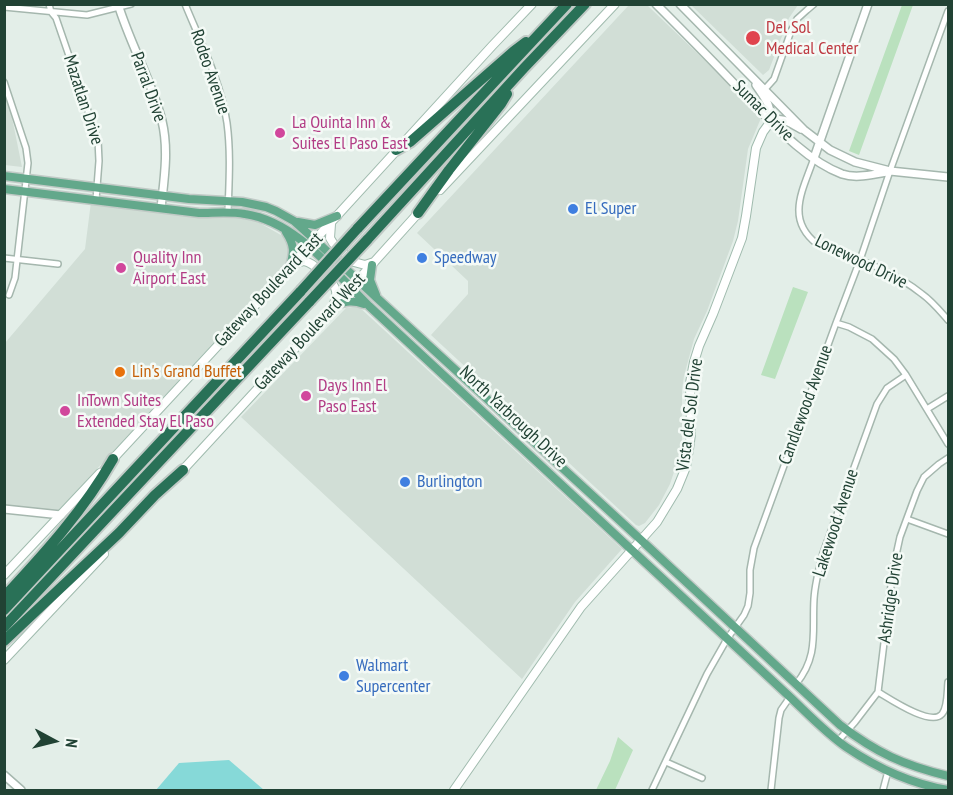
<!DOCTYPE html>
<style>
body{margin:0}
#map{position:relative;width:953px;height:795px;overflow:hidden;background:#e3eee8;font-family:"PT Sans Narrow",sans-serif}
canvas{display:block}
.frame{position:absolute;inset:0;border:6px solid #214234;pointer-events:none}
.north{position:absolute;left:24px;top:711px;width:60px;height:60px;-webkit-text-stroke:4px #f4faf6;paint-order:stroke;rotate:97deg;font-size:16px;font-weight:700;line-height:24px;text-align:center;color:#214234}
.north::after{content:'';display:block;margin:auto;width:21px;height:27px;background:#214234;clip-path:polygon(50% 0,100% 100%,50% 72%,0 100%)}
</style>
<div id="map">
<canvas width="953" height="795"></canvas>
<div class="frame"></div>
<div class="north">N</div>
</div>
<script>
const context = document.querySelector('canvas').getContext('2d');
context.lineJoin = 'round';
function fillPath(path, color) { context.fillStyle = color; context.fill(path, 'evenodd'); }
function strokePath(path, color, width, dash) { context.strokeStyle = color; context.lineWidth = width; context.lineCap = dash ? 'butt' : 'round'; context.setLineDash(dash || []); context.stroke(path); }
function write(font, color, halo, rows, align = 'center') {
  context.font = font + ' "PT Sans Narrow",sans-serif'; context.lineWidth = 5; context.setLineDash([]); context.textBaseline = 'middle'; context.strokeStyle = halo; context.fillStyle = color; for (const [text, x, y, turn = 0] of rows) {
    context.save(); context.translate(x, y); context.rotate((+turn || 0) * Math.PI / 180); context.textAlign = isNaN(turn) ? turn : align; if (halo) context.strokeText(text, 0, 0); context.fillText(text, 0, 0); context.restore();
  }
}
fillPath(new Path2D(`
 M629 5H647L760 113 761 118 748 149 738 221 733 241 707 311 694 339 684 376 682 390V442L679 457 670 484 659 505 645 523 639 526 636 525 431 335 468 294V281L417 233Z
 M691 5H798L789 18 769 70 763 75Z
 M5 83 22 167 5 165Z
 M91 202 210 216 239 217 258 222 302 247 58 511 5 507V343L85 249Z
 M358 306 622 549 575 602 522 679 241 417 346 308Z`), '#d1ded6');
fillPath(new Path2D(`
 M902 5H913L859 155 849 151Z
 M793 287 808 292 775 379 761 375Z
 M618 737 633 750 615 790H596L610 761Z`), '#bae1be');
fillPath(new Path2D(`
 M229 760 264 790H156L179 763Z`), '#86d9d8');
const minor = new Path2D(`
 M49 4 51 12 56 18 98 140 99 161 96 200
 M185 4C201 43 221 82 227 123 231 153 229 183 228 212
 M4 7 87 15 131 4
 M4 82 26 148 28 163 15 278 9 295
 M765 89 774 79 791 31 797 19 807 10 814 4
 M814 158C803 190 785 219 817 244 854 258 891 269 922 294 932 301 940 311 948 320
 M4 258 58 264
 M836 323 849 327 872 339 894 359 906 375 948 444
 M927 409 948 396
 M907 519 948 534
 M796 684C819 656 812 632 814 599 815 583 819 568 823 553L877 404 887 388 906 375
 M878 692C890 699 931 727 942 714 948 707 947 691 948 682
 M838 741 855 722 878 692 893 569 900 537 917 491 924 477 939 464 948 458
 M666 762 702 778
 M652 790 707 674 727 639 744 615 748 606 750 593V570L754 548 836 323 860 260 890 171 948 11
 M771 790 779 718 781 710 790 697
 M883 790 888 771`);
const tertiary = new Path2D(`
 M118 4C130 44 152 81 162 121 169 150 164 180 161 208
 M656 4C685 33 713 61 740 90 769 119 804 160 842 174 857 179 873 174 888 172
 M680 4 804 130 830 150 855 162 890 171 948 177
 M756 85C764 97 772 106 771 121
 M771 121C782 116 791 124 801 129
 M814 158 868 4
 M4 509 61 515
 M4 775 21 790`);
const secondary = new Path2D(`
 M440 190 615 4
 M331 224 330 238 333 243 354 262 365 265 374 262
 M294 264C295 264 302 261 304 261 313 262 335 283 336 291 337 296 335 301 333 306
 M110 462 260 300 492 46 532 4
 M180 473 358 280 421 210
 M4 575 100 473
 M4 660 104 554
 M454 790 581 607 657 522 677 489 686 467 689 449 691 434 690 383 694 362 699 346 713 314 742 238 746 216 756 148 763 132 771 121`);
const primary = new Path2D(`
 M4 176 189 199 242 202 266 207 276 211 294 221 315 240 377 298 641 540 840 725C877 753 903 765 948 776
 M4 189 199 213C214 213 230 211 245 214 297 222 333 271 369 306L790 697C808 714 826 733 846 747 877 768 912 784 948 790
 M298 222 315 225 337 216
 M286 232C295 246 294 252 290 267
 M372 265 370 280 376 295
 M336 305C346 301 353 300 364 304`);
const motorway = new Path2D(`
 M396 150 410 142 514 51 526 42
 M418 213 449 170 501 104 507 94
 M357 229 567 4
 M367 240 524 68 585 4
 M4 597C44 554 84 510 113 459
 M4 610 301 291
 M4 627 310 301
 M4 641 119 533 155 495 183 470`);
strokePath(minor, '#a5b7ae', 8);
strokePath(tertiary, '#a5b7ae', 10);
strokePath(secondary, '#a0bbae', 10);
strokePath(primary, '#c1cac6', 11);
strokePath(motorway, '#c1cac6', 14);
strokePath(minor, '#fff', 5);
strokePath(tertiary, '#fff', 7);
strokePath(secondary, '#fff', 8);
strokePath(primary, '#63a88b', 8);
strokePath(motorway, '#297157', 10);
const motorwayBridge = new Path2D(`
 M301 291 357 229
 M310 301 367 240`);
strokePath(motorwayBridge, '#c1cac6', 14, []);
strokePath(motorwayBridge, '#297157', 10);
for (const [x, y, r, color] of [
 [753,38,8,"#e0444e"],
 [280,133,6,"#d1479c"],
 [573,209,6,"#3f7fe0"],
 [422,258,6,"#3f7fe0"],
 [121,268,6,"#d1479c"],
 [120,372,6,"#e8710a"],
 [306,396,6,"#d1479c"],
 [65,411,6,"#d1479c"],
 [405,482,6,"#3f7fe0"],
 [344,676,6,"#3f7fe0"]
]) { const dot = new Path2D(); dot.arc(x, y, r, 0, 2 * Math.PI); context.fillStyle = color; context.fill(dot); strokePath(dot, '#f4faf6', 2); }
write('18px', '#be3a42', '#f4faf6', [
 ["Del Sol",766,28],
 ["Medical Center",766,49]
], 'left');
write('18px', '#214234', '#f4faf6', [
 ["Rodeo Avenue",210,72,71],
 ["Parral Drive",148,87,70],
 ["Mazatlan Drive",83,100,72],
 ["Sumac Drive",763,111,45],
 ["Lonewood Drive",861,262,26],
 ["Gateway Boulevard East",269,290,-47],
 ["Gateway Boulevard West",310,332,-47],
 ["Candlewood Avenue",806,405,-70],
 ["Vista del Sol Drive",690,415,-83],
 ["North Yarbrough Drive",513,417,43],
 ["Lakewood Avenue",836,523,-72],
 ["Ashridge Drive",891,598,-82]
]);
write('18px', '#b23c85', '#f4faf6', [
 ["La Quinta Inn &",292,123],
 ["Suites El Paso East",292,144],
 ["Quality Inn",133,258],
 ["Airport East",133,279],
 ["Days Inn El",318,386],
 ["Paso East",318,407],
 ["InTown Suites",77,401],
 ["Extended Stay El Paso",77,422]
], 'left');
write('18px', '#366cbe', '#f4faf6', [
 ["El Super",585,209],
 ["Speedway",434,258],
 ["Burlington",417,482],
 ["Walmart",356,666],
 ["Supercenter",356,687]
], 'left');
write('18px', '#c56008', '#f4faf6', [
 ["Lin's Grand Buffet",132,372]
], 'left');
</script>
